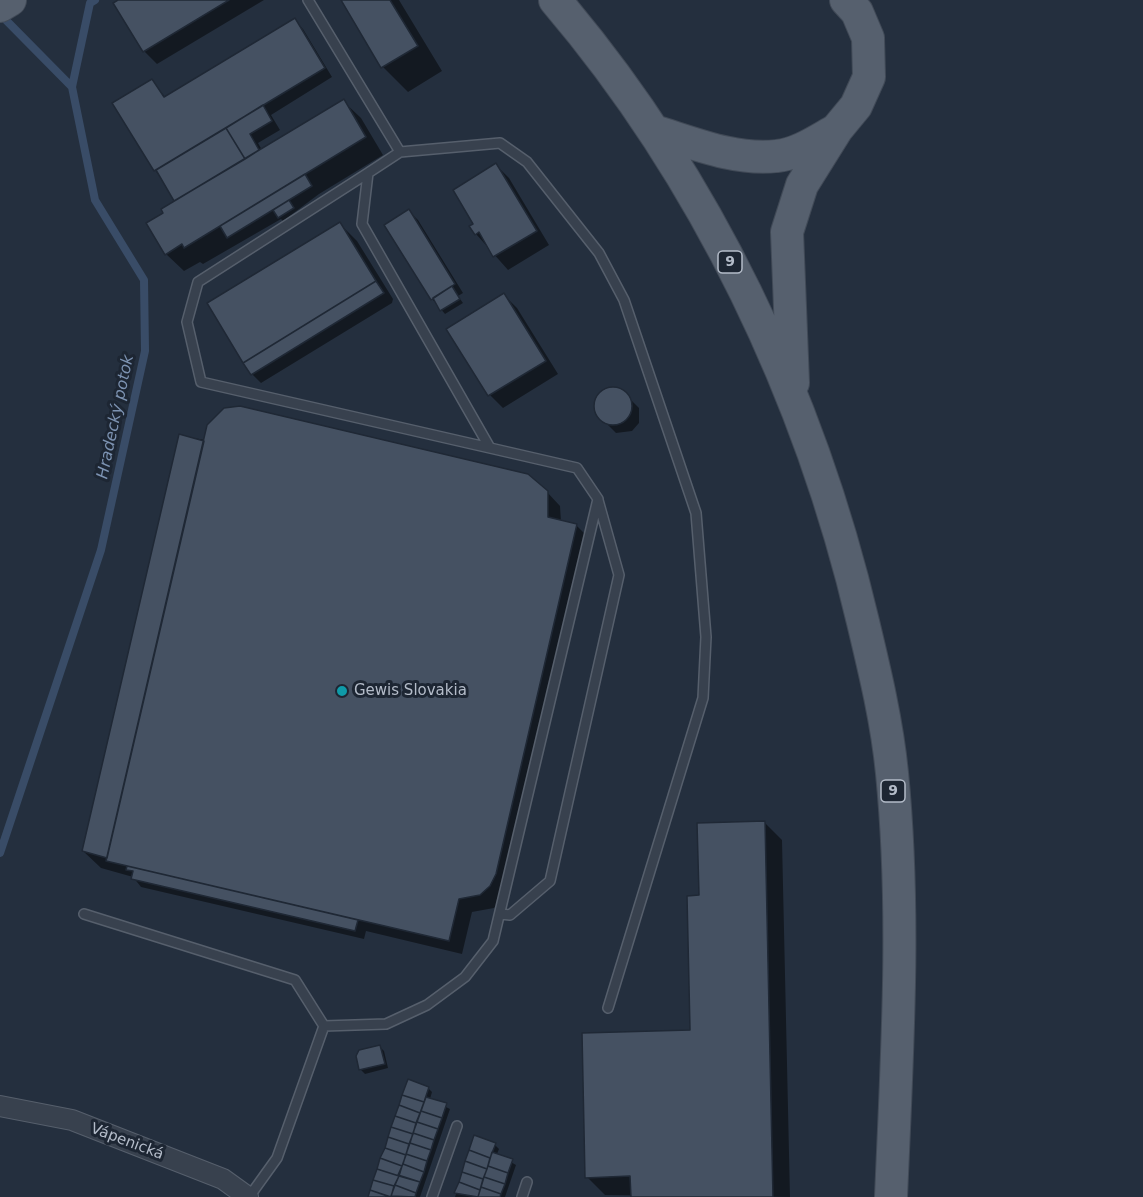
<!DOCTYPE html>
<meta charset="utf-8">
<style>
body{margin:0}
canvas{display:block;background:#242f3e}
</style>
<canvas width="1143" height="1197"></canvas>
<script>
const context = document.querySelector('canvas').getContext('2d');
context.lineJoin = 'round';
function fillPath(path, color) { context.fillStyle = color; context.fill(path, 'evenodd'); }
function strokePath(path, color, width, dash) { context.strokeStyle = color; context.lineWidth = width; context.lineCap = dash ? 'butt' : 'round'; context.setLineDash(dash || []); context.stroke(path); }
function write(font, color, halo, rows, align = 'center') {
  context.font = font + ' "DejaVu Sans",sans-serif'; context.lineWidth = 6; context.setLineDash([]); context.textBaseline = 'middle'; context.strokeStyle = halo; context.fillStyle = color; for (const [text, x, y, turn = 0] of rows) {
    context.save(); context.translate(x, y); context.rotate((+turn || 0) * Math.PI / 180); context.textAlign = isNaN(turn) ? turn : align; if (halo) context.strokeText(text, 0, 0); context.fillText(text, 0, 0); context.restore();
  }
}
fillPath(new Path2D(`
 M121 0H264L157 64 144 51Z
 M343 0H399L442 71 408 92 383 67Z
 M294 20 303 29 332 77 271 115 280 130 258 143 262 150 343 101 361 118 383 155 319 194 283 221 281 219 203 264 200 262 184 271 166 254V214L176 200 155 170 152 81 166 98Z
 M496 165 509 178 549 245 508 270 476 234 475 224Z
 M409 211 418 220 463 293 458 296 463 303 445 314 432 299Z
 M340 224 357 241 393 299 392 303 261 383 252 374Z
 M504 295 517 308 558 374 503 408 490 395 448 329Z
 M605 390H621L639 408V423L632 431 616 433 597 414V400Z
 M180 436 547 492 560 506 561 521 576 525 589 538 503 899 494 908 472 912 462 954 366 931 364 939 141 887 133 877 101 868 83 851Z
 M765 823 782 840 790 1197 605 1195 587 1177 691 1032 700 897Z
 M380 1047 384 1051 388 1068 365 1074 361 1070Z
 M408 1081 428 1088 432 1092 430 1099 450 1109 420 1197H369Z
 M475 1137 495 1145 499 1149 497 1154 516 1165 505 1197H455Z`), '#0007');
strokePath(new Path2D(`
 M0 14 72 87 95 200 144 280 145 351 101 550 0 853
 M72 87 90 3 95 0`), '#394c67', 8);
const building = new Path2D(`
 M118 0H229L143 52 113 3Z
 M341 0H390L418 46 381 68Z
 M295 18 325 68 154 171 112 103 152 79 164 97Z
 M344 99 366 137 184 248 182 244 165 255 146 223 163 213 161 209Z
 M263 105 272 121 250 134 259 150 245 159 226 128Z
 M226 128 245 159 174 201 156 170Z
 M496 163 537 231 493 257 479 232 475 235 469 226 473 224 453 190Z
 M305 174 312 186 227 238 220 226Z
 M289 200 294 208 278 218 273 210Z
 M409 209 455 284 431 300 384 225Z
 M340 222 376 281 243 363 207 303Z
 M376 281 384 293 251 375 243 363Z
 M452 286 460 299 440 311 433 298Z
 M504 293 546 361 488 396 446 329Z
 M594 406a19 19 0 1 1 38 0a19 19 0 1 1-38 0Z
 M240 406 528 474 548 491V517L577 524 496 874 490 886 480 895 459 899 449 941 106 861 207 425 224 408Z
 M179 434 204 441 107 858 82 851Z
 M765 821 773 1197H631L630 1176 585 1178 582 1033 690 1030 687 896 699 895 697 823Z
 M127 866 358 920 355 931 131 879 133 871 126 870Z
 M380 1045 385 1064 359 1070 356 1056 359 1050Z
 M408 1079 429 1087 424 1102 402 1095Z
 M402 1095 424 1102 420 1113 399 1105Z
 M426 1097 447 1103 442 1118 421 1111Z
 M399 1105 420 1113 416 1123 395 1116Z
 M421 1111 442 1118 438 1129 417 1122Z
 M395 1116 416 1123 413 1134 391 1127Z
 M417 1122 438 1129 434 1140 413 1133Z
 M391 1127 413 1134 409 1144 388 1137Z
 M413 1133 434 1140 431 1150 410 1143Z
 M474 1135 496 1143 490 1158 469 1150Z
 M388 1137 409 1144 406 1155 385 1148Z
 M410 1143 431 1150 427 1161 406 1154Z
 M385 1148 406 1155 402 1166 380 1158Z
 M469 1150 490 1158 487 1169 465 1161Z
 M492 1152 513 1159 508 1173 488 1166Z
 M406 1154 427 1161 424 1172 403 1164Z
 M380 1158 402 1166 399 1176 377 1169Z
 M465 1161 487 1169 483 1179 462 1172Z
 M403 1164 424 1172 420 1182 398 1175Z
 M488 1166 508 1173 505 1184 484 1177Z
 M377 1169 399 1176 394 1186 373 1180Z
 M462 1172 483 1179 480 1190 459 1182Z
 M399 1176 420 1182 416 1193 395 1185Z
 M484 1177 505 1184 501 1194 481 1187Z
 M373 1180 394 1186 391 1197 370 1190Z
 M459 1182 480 1190 478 1197 454 1193Z
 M395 1185 416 1193 415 1197 391 1196Z
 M481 1187 501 1194 500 1197H478Z
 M370 1190 390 1197H368Z`);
fillPath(building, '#455162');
strokePath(building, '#1f2835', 1.5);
const lane = new Path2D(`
 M308 0 400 152 368 173 362 224 490 448 577 468 598 499 493 941 465 977 427 1005 386 1024 324 1026
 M400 152 500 143 527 162 599 253 624 300 696 513 706 637 703 698 608 1008
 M368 173 198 282 187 322 201 382 490 448
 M84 914 295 980 324 1026 277 1158 249 1197
 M501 914 510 915 550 881 619 575 598 500
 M432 1197 457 1126
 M522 1197 527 1182`);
const street = new Path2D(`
 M0 1106 72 1120 223 1179 248 1197`);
const primary = new Path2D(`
 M555 0C706 177 810 396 863 622 875 672 887 722 892 773 906 914 897 1056 891 1197
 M0 6 10 0
 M654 131C693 143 736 161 777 156 798 154 818 140 836 130
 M793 383 787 232 802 185 837 129 856 106 869 77 868 38 857 12 846 0`);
strokePath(lane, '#565f6c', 12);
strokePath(street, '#565f6c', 22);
strokePath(primary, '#414a57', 34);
strokePath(lane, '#38414e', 9);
strokePath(street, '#38414e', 20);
strokePath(primary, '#56606e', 32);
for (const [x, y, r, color] of [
 [342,691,6,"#0f9aa8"]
]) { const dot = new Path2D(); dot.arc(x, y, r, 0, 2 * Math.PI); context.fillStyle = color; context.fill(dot); strokePath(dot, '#1d2633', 2); }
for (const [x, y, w] of [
 [730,262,24],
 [893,791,24]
]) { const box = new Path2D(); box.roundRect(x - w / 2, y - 11, w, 22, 4.5); context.fillStyle = '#1d2633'; context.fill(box); strokePath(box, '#b4bcc9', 1.5); }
write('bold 14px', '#b4bcc9', null, [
 ["9",730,262],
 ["9",893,791]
]);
write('15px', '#b4bcc9', '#1d2633', [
 ["Gewis Slovakia",354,691]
], 'left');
write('15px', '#b4bcc9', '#1d2633', [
 ["Vápenická",127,1142,21]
]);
write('italic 16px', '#7c92b1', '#1d2633', [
 ["Hradecký potok",116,417,-78]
]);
</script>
